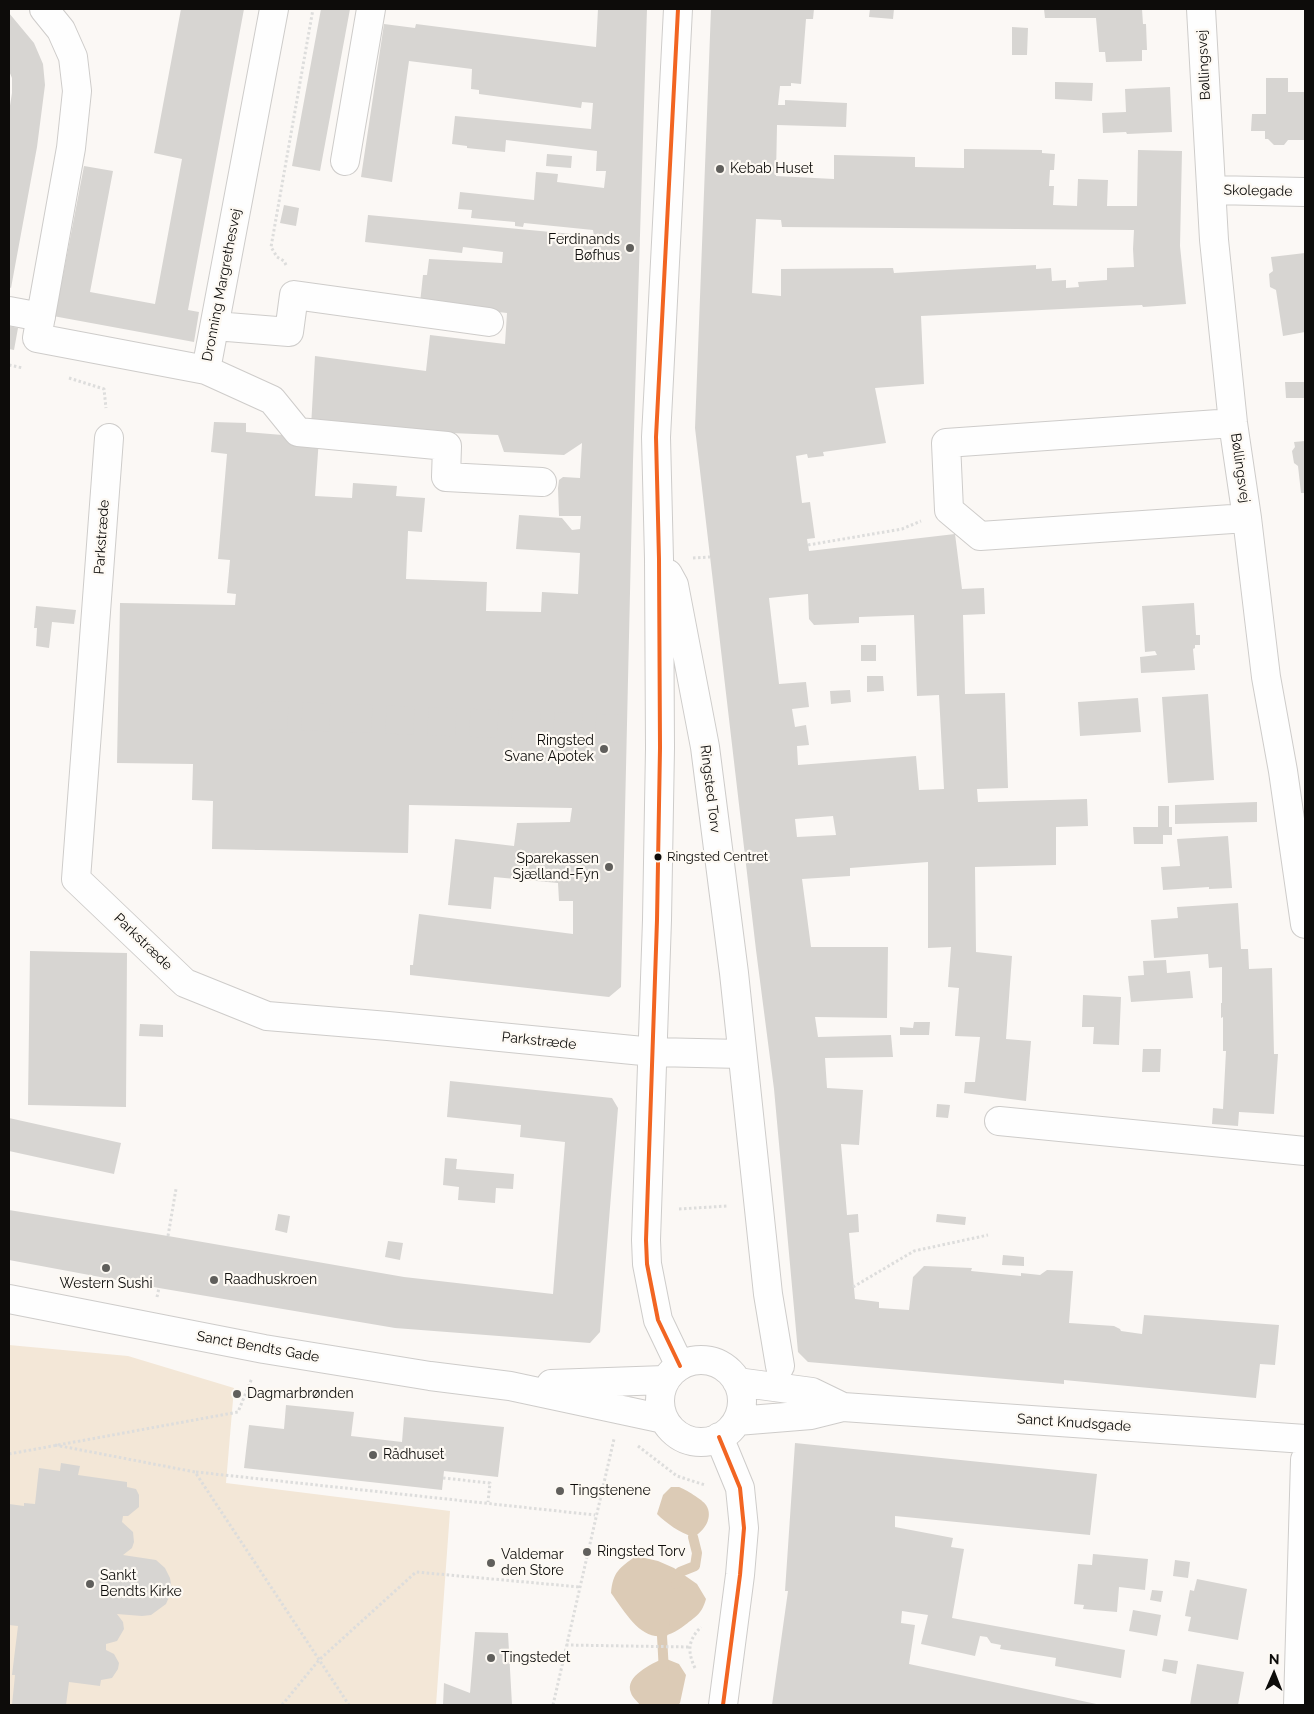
<!DOCTYPE html>
<meta charset="utf-8">
<style>
body{margin:0}
#map{position:relative;width:1314px;height:1714px;overflow:hidden;background:#fbf8f5;font-family:Raleway,sans-serif}
canvas{display:block}
.frame{position:absolute;inset:0;border:10px solid #0d0c0a;pointer-events:none}
.north{position:absolute;left:1249px;top:1649px;width:50px;height:50px;-webkit-text-stroke:4px #fdf9f3;paint-order:stroke;rotate:1deg;font-size:14px;font-weight:700;line-height:20px;text-align:center;color:#0d0c0a}
.north::after{content:'';display:block;margin:auto;width:18px;height:22px;background:#0d0c0a;clip-path:polygon(50% 0,100% 100%,50% 72%,0 100%)}
</style>
<div id="map">
<canvas width="1314" height="1714"></canvas>
<div class="frame"></div>
<div class="north">N</div>
</div>
<script>
const context = document.querySelector('canvas').getContext('2d');
context.lineJoin = 'round';
function fillPath(path, color) { context.fillStyle = color; context.fill(path, 'evenodd'); }
function strokePath(path, color, width, dash) { context.strokeStyle = color; context.lineWidth = width; context.lineCap = dash ? 'butt' : 'round'; context.setLineDash(dash || []); context.stroke(path); }
function write(font, color, halo, rows, align = 'center') {
  context.font = font + ' Raleway,sans-serif'; context.lineWidth = 4.5; context.setLineDash([]); context.textBaseline = 'middle'; context.strokeStyle = halo; context.fillStyle = color; for (const [text, x, y, turn = 0] of rows) {
    context.save(); context.translate(x, y); context.rotate((+turn || 0) * Math.PI / 180); context.textAlign = isNaN(turn) ? turn : align; if (halo) context.strokeText(text, 0, 0); context.fillText(text, 0, 0); context.restore();
  }
}
fillPath(new Path2D(`
 M9 1345 128 1356 234 1388 226 1483 450 1511 436 1705H9Z`), '#f3e7d7');
fillPath(new Path2D(`
 M671 1487C674 1487 677 1487 679 1487 685 1489 703 1500 706 1505 714 1517 704 1532 693 1537 679 1532 667 1524 657 1514L663 1495Z
 M636 1556 658 1561 674 1568 697 1584 706 1599C702 1613 697 1616 685 1625 649 1654 631 1621 611 1593 613 1572 619 1568 636 1556Z
 M664 1658 679 1664 686 1675 680 1703 678 1705H640C637 1701 632 1697 631 1693 624 1676 652 1664 664 1658Z`), '#dccbb6');
strokePath(new Path2D(`
 M676 1584 680 1572 695 1566 697 1553 693 1537
 M664 1672 662 1636 665 1624`), '#dccbb6', 10);
fillPath(new Path2D(`
 M181 9H244L188 310 199 312 194 342 53 316 58 286H61L84 166 113 171 90 292 155 304 182 159 154 153Z
 M321 9H350L320 171 292 166Z
 M598 9H647L633 461 621 987 609 997 410 975V965H413L419 914 573 934V901H559L558 883 494 877 491 909 448 905 455 839 514 846 517 823 570 822 572 808 409 805 408 853 212 849 213 801 192 800 193 764 117 763 120 603 235 605 236 594 227 593 230 560 218 559 227 454 211 452 214 422 246 423V432L319 438 315 496 352 498 353 483 397 486 396 496 425 498 422 532 408 531 406 579 487 582 486 611 541 612 542 592 578 594 580 553 516 549 519 515 562 518 572 530 580 529 581 516H559L558 488 559 480 563 477 580 478 582 443 564 455 504 452 498 435 311 427 315 356 426 371 430 335 505 344 507 313 420 303 423 275H427L429 259 502 263 503 252 463 247 462 253 365 242 368 215 594 236 593 230 524 223 523 227 515 226V222L471 218 472 210 458 209 460 192 534 200 536 172 558 174 557 182 604 188 606 171H596L597 151 506 140 505 152 467 148V146L452 144 455 116 591 129 593 103 582 102 581 108 479 94V90L471 89 472 69 409 61 392 182 361 177 384 24 415 28 416 24 596 47Z
 M711 9H814L813 19H806L801 84 791 83V86H780L778 105H785V100L847 103 846 127 777 125 776 176 834 179V155L915 157V167L964 168V149L1042 150V153L1055 154 1054 170H1050L1049 186H1054L1053 205 1077 206 1078 179 1108 180 1107 206H1137L1138 150 1182 151 1180 246 1186 304 1143 307 1142 305 921 316 924 384 875 388 886 443 823 452 824 456 808 458 807 454 796 456 802 503 810 502 815 538 807 539 809 551 955 534 962 589 984 588 985 614 963 615 965 694 1005 693 1008 788 977 789 978 802 1087 799 1088 826 1056 827V865L975 867 976 952 1012 956 1006 1039 1031 1041 1026 1101 964 1093 965 1082H975L980 1037 955 1036 959 988 948 987 951 947 928 948V862L850 868V876L802 879 811 947H888L887 1018 815 1017 818 1037 891 1035 893 1057 825 1058 827 1088 863 1090 859 1145 841 1144 847 1215 858 1214 859 1232 849 1233 855 1299 879 1302V1308L909 1310 913 1277 924 1266 972 1268 971 1271 1021 1276V1273L1040 1275 1047 1270 1073 1271 1069 1323 1114 1326 1120 1329 1121 1331 1142 1334 1144 1315 1279 1325 1275 1365 1260 1364 1256 1398 1064 1380V1384L808 1362 798 1352 774 1089 756 950 695 428ZM756 219 781 220 782 227 1134 230 1133 249 1134 267 1107 268V280L1078 282 1079 287 1066 288V280L1052 281 1051 268 1036 269V265L894 273 893 268 781 269V296L752 293ZM808 594 809 619 814 625 859 623V617L914 615 917 696 939 695 944 789 919 790 916 756 798 765 797 746 809 745 806 725 795 727 792 709 809 707 806 682 779 684 769 598ZM833 816 836 835 797 837 795 819Z
 M870 9H894L893 19 869 17Z
 M1044 9H1142L1143 24H1146L1147 50H1142V61L1106 62 1105 52H1099L1096 18H1045Z
 M9 13 34 43 43 64 45 85 37 147 11 288 9 287V112L12 93V78L9 71Z
 M1012 27 1028 28 1027 55H1012Z
 M1266 78H1288V92H1305V140H1288L1284 145H1274L1268 139H1265V131H1251L1252 114H1266Z
 M1055 82 1093 83 1092 101 1055 99Z
 M1170 87 1172 132 1127 134 1126 132 1103 133 1102 113 1126 112 1125 89Z
 M547 154 572 156 571 168 546 166Z
 M284 205 299 208 296 226 280 223Z
 M1305 253V332L1283 336 1276 290 1270 287 1269 274 1273 271 1271 257Z
 M9 326 18 328 14 350 9 349Z
 M1285 382H1305V398H1286Z
 M1305 441V493H1301L1298 466 1294 463 1292 451 1295 447 1294 442Z
 M1194 603 1196 635H1200V645H1195V648L1193 649 1195 670 1141 673 1140 657 1157 655 1155 651 1145 652 1142 606Z
 M36 606 76 610 74 624 52 622 49 648 36 646 37 628H34Z
 M861 645H876V661H861Z
 M867 676H883L884 691 867 692Z
 M850 690 851 702 831 704 830 691Z
 M1208 694 1214 780 1168 783 1162 697Z
 M1138 698 1141 732 1080 736 1078 702Z
 M1257 802V822L1175 824V805Z
 M1158 806H1169V827H1172V835H1163V844H1134L1133 827H1158Z
 M1228 836 1232 888 1209 889V887L1163 890 1161 867 1180 866 1177 839Z
 M1238 903 1241 949H1248L1249 969 1272 968 1274 1054H1278L1274 1114 1239 1112 1238 1126 1212 1124 1213 1108 1223 1109 1226 1051H1223V1017L1221 1018V1003H1222V967L1209 968 1208 954 1154 958 1151 920 1178 918 1177 907Z
 M30 951 127 953 126 1107 28 1105Z
 M1166 960 1167 973 1190 971 1193 998 1131 1002 1128 976 1144 975 1143 961Z
 M1083 995 1121 997 1119 1045 1093 1044 1094 1027H1082Z
 M914 1022H930L929 1035H900V1027L913 1028Z
 M140 1024 163 1025V1037L139 1036Z
 M1143 1049H1161L1160 1072H1142Z
 M450 1081 612 1098 618 1108 600 1332 590 1343 395 1328 159 1288 9 1260V1210L168 1236 404 1277 553 1294 565 1142 520 1137 521 1125 447 1117Z
 M937 1104 950 1105 948 1118 936 1117Z
 M9 1118 121 1143 114 1174 9 1151Z
 M445 1158 457 1159 456 1169 514 1174 513 1189 496 1188 495 1203 458 1200 459 1187 443 1185Z
 M278 1214 290 1216 287 1233 275 1230Z
 M937 1214 966 1217 965 1225 936 1222Z
 M388 1241 403 1243 400 1260 385 1257Z
 M1003 1255 1024 1257V1266L1002 1265Z
 M286 1405 354 1412 351 1436 402 1442 404 1417 504 1427 498 1477 444 1471 442 1490 244 1468 249 1425 284 1429Z
 M795 1443 1097 1474 1090 1535 895 1516V1527L953 1538 951 1547 964 1549 952 1618 1125 1650 1121 1678 1055 1666 1056 1658 1000 1649 1001 1645 991 1643 987 1637 980 1636 975 1656 921 1644 928 1615 902 1611 901 1623 915 1625 909 1664 1101 1705H772L788 1591H785Z
 M61 1463 80 1466 78 1475 127 1482V1487L136 1489 139 1495V1507L128 1516H123L122 1522 133 1532 134 1542 132 1548 123 1555 156 1560 165 1568 170 1578 172 1590 166 1604 151 1615 142 1616 117 1614 123 1622 124 1629 117 1641 106 1644V1650L114 1654 119 1663 118 1669 112 1678 101 1680 100 1686 69 1682 66 1705H12L15 1675H12L18 1626 9 1625V1504L24 1506V1503L35 1504 39 1468 60 1471Z
 M1093 1554 1148 1559 1145 1590 1119 1587 1117 1612 1083 1609 1084 1605 1074 1604 1078 1564 1092 1565Z
 M1175 1560 1190 1562 1188 1578 1173 1576Z
 M1197 1579 1247 1589 1238 1640 1188 1631 1191 1617 1185 1616 1190 1590 1194 1591Z
 M1152 1590 1163 1591 1161 1602 1150 1600Z
 M1133 1610 1161 1615 1157 1636 1129 1631Z
 M475 1632 508 1633 512 1705H443L444 1683 470 1693Z
 M1164 1659 1178 1661 1176 1674 1162 1671Z
 M1197 1664 1244 1672 1238 1705H1190Z`), '#d7d5d2');
strokePath(new Path2D(`
 M269 850V715L627 729`), '#d7d5d2', 28, [28, 14]);
const minor = new Path2D(`
 M44 9 61 30 73 57 77 91 71 148 37 338 206 370 274 9
 M678 9 656 437 659 559 660 748 657 920 646 1240 647 1264 658 1320 680 1366
 M1201 9 1214 240 1233 423 1247 518 1266 677 1283 771 1305 924
 M345 161 371 9
 M1212 190 1305 192
 M9 311 41 317
 M215 326 289 332 294 295 489 322
 M206 370 272 400 298 432 447 446 446 477 542 482
 M1233 423 946 443 949 510 980 536 1247 518
 M109 438 76 879 185 983 267 1016 388 1026 653 1052 742 1054
 M668 574 674 585 705 747 734 973 768 1294 780 1366
 M999 1121 1305 1151
 M9 1299 264 1349 430 1376 510 1386 664 1419
 M660 1401a41 41 0 1 1 82 0a41 41 0 1 1-82 0Z
 M737 1382 812 1392 843 1407
 M551 1384 665 1380
 M737 1421 811 1415 843 1407 1305 1439
 M719 1437 740 1488 744 1528 740 1575 723 1705
 M1298 1705 1305 1460`);
strokePath(minor, '#ceccca', 30);
strokePath(new Path2D(`
 M286 265 284 261 277 257 271 247 313 9
 M9 365 23 368
 M69 378 104 389 106 408
 M808 545 902 529 921 521
 M693 558 710 557
 M679 1209 727 1206
 M168 1236 176 1189
 M853 1287 914 1251 988 1235
 M157 1297 159 1288
 M55 1445 195 1472 349 1705
 M638 1446 677 1476 705 1485
 M9 1454 238 1412 252 1378
 M196 1472 595 1515
 M443 1478 490 1483 488 1502
 M566 1645 689 1647
 M695 1668C687 1651 688 1640 701 1627
 M282 1705 319 1660 416 1572 580 1587
 M553 1705 614 1439`), '#dddddc', 3, [2.5, 2.5]);
strokePath(minor, '#fefefe', 28);
strokePath(new Path2D(`
 M678 9 656 437 659 559 660 748 657 920 646 1240 647 1264 658 1320 680 1366
 M719 1437 740 1488 744 1528 740 1575 723 1705`), '#f26522', 4);
for (const [x, y, r, color] of [
 [720,169,5,"#605f5c"],
 [630,248,5,"#605f5c"],
 [604,749,5,"#605f5c"],
 [658,857,4.5,"#0d0c0a"],
 [609,867,5,"#605f5c"],
 [106,1268,5,"#605f5c"],
 [214,1280,5,"#605f5c"],
 [237,1394,5,"#605f5c"],
 [373,1455,5,"#605f5c"],
 [560,1491,5,"#605f5c"],
 [587,1552,5,"#605f5c"],
 [491,1563,5,"#605f5c"],
 [90,1584,5,"#605f5c"],
 [491,1658,5,"#605f5c"]
]) { const dot = new Path2D(); dot.arc(x, y, r, 0, 2 * Math.PI); context.fillStyle = color; context.fill(dot); strokePath(dot, '#fdf9f3', 2); }
write('13px', '#0d0c0a', '#fdf9f3', [
 ["Ringsted Centret",667,857]
], 'left');
write('14px', '#0d0c0a', '#fdf9f3', [
 ["Bøllingsvej",1204,65,-93],
 ["Skolegade",1258,191,1],
 ["Dronning Margrethesvej",222,285,-79],
 ["Bøllingsvej",1240,468,82],
 ["Parkstræde",102,537,-86],
 ["Ringsted Torv",710,789,83],
 ["Parkstræde",143,942,44],
 ["Parkstræde",539,1041,6],
 ["Sanct Bendts Gade",258,1347,10],
 ["Sanct Knudsgade",1074,1423,4]
]);
write('14px', '#0d0c0a', '#fdf9f3', [
 ["Kebab Huset",730,169],
 ["Ferdinands",620,240,"right"],
 ["Bøfhus",620,256,"right"],
 ["Ringsted",594,741,"right"],
 ["Svane Apotek",594,757,"right"],
 ["Sparekassen",599,859,"right"],
 ["Sjælland-Fyn",599,875,"right"],
 ["Raadhuskroen",224,1280],
 ["Western Sushi",106,1284,"center"],
 ["Dagmarbrønden",247,1394],
 ["Rådhuset",383,1455],
 ["Tingstenene",570,1491],
 ["Ringsted Torv",597,1552],
 ["Valdemar",501,1555],
 ["den Store",501,1571],
 ["Sankt",100,1576],
 ["Bendts Kirke",100,1592],
 ["Tingstedet",501,1658]
], 'left');
</script>
